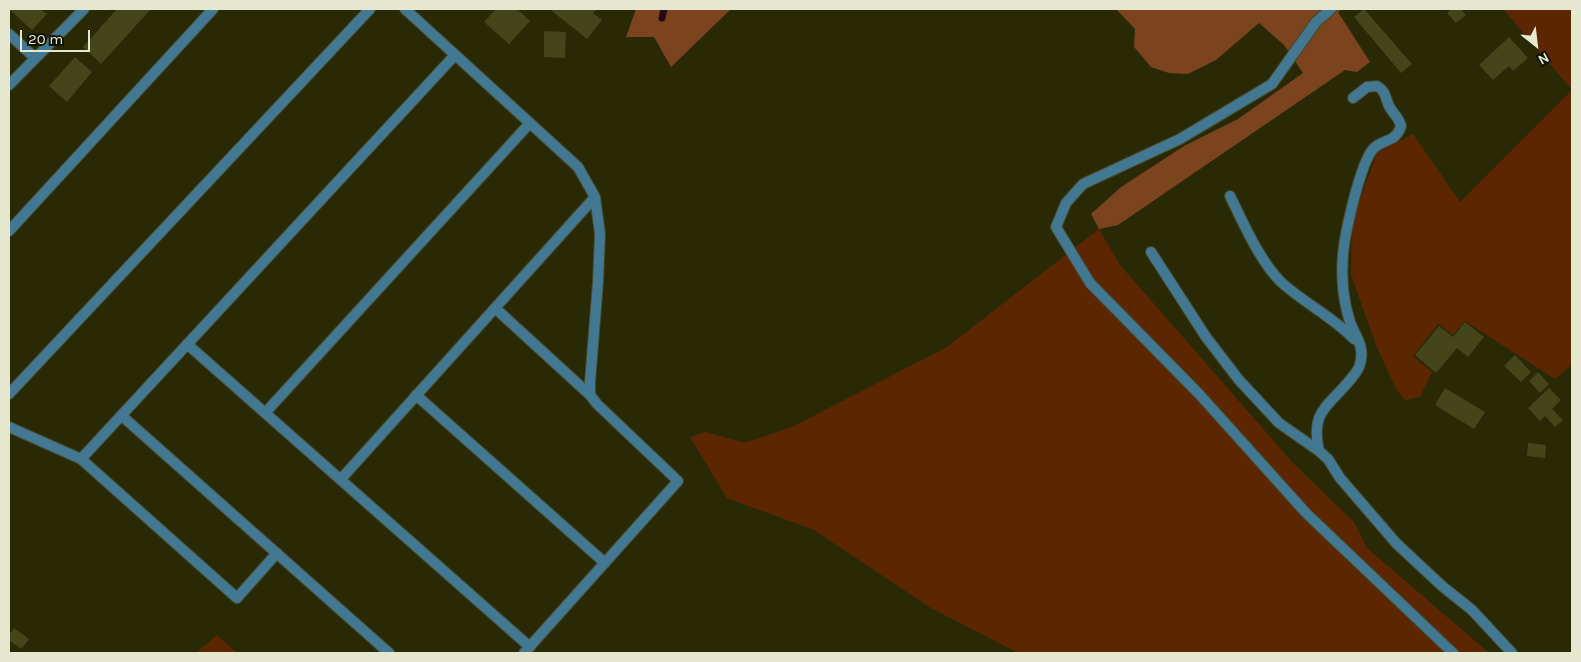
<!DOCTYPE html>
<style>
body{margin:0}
#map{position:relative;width:1581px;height:662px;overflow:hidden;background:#292a05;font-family:Karla,sans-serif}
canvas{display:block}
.frame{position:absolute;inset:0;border:10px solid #e5e7ce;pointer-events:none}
.north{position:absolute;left:1511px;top:20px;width:50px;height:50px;-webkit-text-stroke:4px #111202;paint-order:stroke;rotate:151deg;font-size:14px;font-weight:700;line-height:20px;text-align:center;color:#e5e7ce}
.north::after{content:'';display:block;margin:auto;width:18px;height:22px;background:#e5e7ce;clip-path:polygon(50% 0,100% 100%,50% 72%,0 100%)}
.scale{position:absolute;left:20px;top:30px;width:70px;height:22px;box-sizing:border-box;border:2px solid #e5e7ce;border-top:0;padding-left:6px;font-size:15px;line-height:18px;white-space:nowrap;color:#e5e7ce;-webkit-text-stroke:4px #111202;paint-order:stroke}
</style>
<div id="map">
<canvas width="1581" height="662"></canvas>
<div class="frame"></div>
<div class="north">N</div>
<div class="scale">20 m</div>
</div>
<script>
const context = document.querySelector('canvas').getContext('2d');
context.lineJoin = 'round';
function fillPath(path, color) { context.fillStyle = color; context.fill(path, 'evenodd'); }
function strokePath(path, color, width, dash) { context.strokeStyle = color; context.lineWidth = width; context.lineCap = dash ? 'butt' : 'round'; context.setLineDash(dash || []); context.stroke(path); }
fillPath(new Path2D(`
 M1503 9H1572V365L1555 379 1465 321 1453 335 1438 324 1413 356 1432 372 1420 397 1405 400 1396 389 1376 345 1351 275 1352 221 1377 153 1413 134 1460 202 1572 90Z
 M1099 229 1120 265 1293 463 1354 522 1367 548 1489 653H1018L931 608 814 530 727 498 690 437 705 432 745 443 792 427 947 347Z
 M217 635 237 653H196Z`), '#5c2700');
fillPath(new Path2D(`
 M636 9H731L671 67 654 37H626Z
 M1116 9H1342L1338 12 1370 62 1357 72 1345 70 1118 225 1099 229 1091 214 1121 187 1184 146 1238 119 1303 73 1284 45 1259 23 1216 60 1188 74 1169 73 1151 67 1134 47 1135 29Z`), '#7c431f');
strokePath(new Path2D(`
 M662 18 664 9`), '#280618', 7);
fillPath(new Path2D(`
 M9 9H40L47 14 32 30Z
 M117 9H151L101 64 83 47Z
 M496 9H517L530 21 509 44 484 22Z
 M554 9H597L593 13 602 20 587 39 552 11Z
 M1364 9 1412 64 1401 73 1354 17Z
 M1452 9H1461L1466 15 1456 23 1447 13Z
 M544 31 566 32 565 58 544 57Z
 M1509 37 1528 58 1513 71 1509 66 1493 80 1479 65Z
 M75 57 92 72 67 102 49 86Z
 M1465 322 1484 337 1468 357 1457 348 1436 373 1415 355 1439 326 1453 337Z
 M1515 355 1531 372 1521 382 1504 366Z
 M1538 372 1549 384 1540 393 1529 381Z
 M1445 388 1485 412 1474 429 1435 405Z
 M1549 388 1561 400 1552 409 1563 420 1555 427 1545 416 1540 421 1528 408Z
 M1528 443 1546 445 1545 458 1527 456Z
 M14 628 29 639 21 649 9 640V635Z`), '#44451b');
const service = new Path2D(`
 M1230 196C1243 222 1260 262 1281 282 1304 303 1333 317 1354 339
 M1151 252 1206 337 1239 380 1279 423 1319 451 1328 459 1340 478 1396 543 1442 586 1472 610 1512 653
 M1319 451C1310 411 1328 407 1350 380 1354 375 1359 370 1360 364 1365 346 1356 338 1350 322 1343 300 1341 277 1343 254 1345 233 1360 164 1373 149 1383 138 1395 144 1401 126 1399 117 1393 114 1389 106 1385 97 1386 91 1377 86L1367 87 1353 98`);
const minor = new Path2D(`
 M405 9 578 167 595 197 600 234 598 282 590 382V395
 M1331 9 1316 22 1272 84 1180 139 1083 184 1066 203 1056 227 1090 283 1200 395 1306 513 1453 653
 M9 34 35 58
 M9 85 84 9
 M9 231 213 9
 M495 308 590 395 597 404 678 481 524 653
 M187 344 530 647
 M9 394 370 9
 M416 395 605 563
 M265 413 530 123
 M122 416 389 653
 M9 427 81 459 237 598 277 553
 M81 459 455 55
 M341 479 595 197`);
strokePath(service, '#474825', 12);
strokePath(minor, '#474825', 12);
strokePath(service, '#427891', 10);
strokePath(minor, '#427891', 10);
</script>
